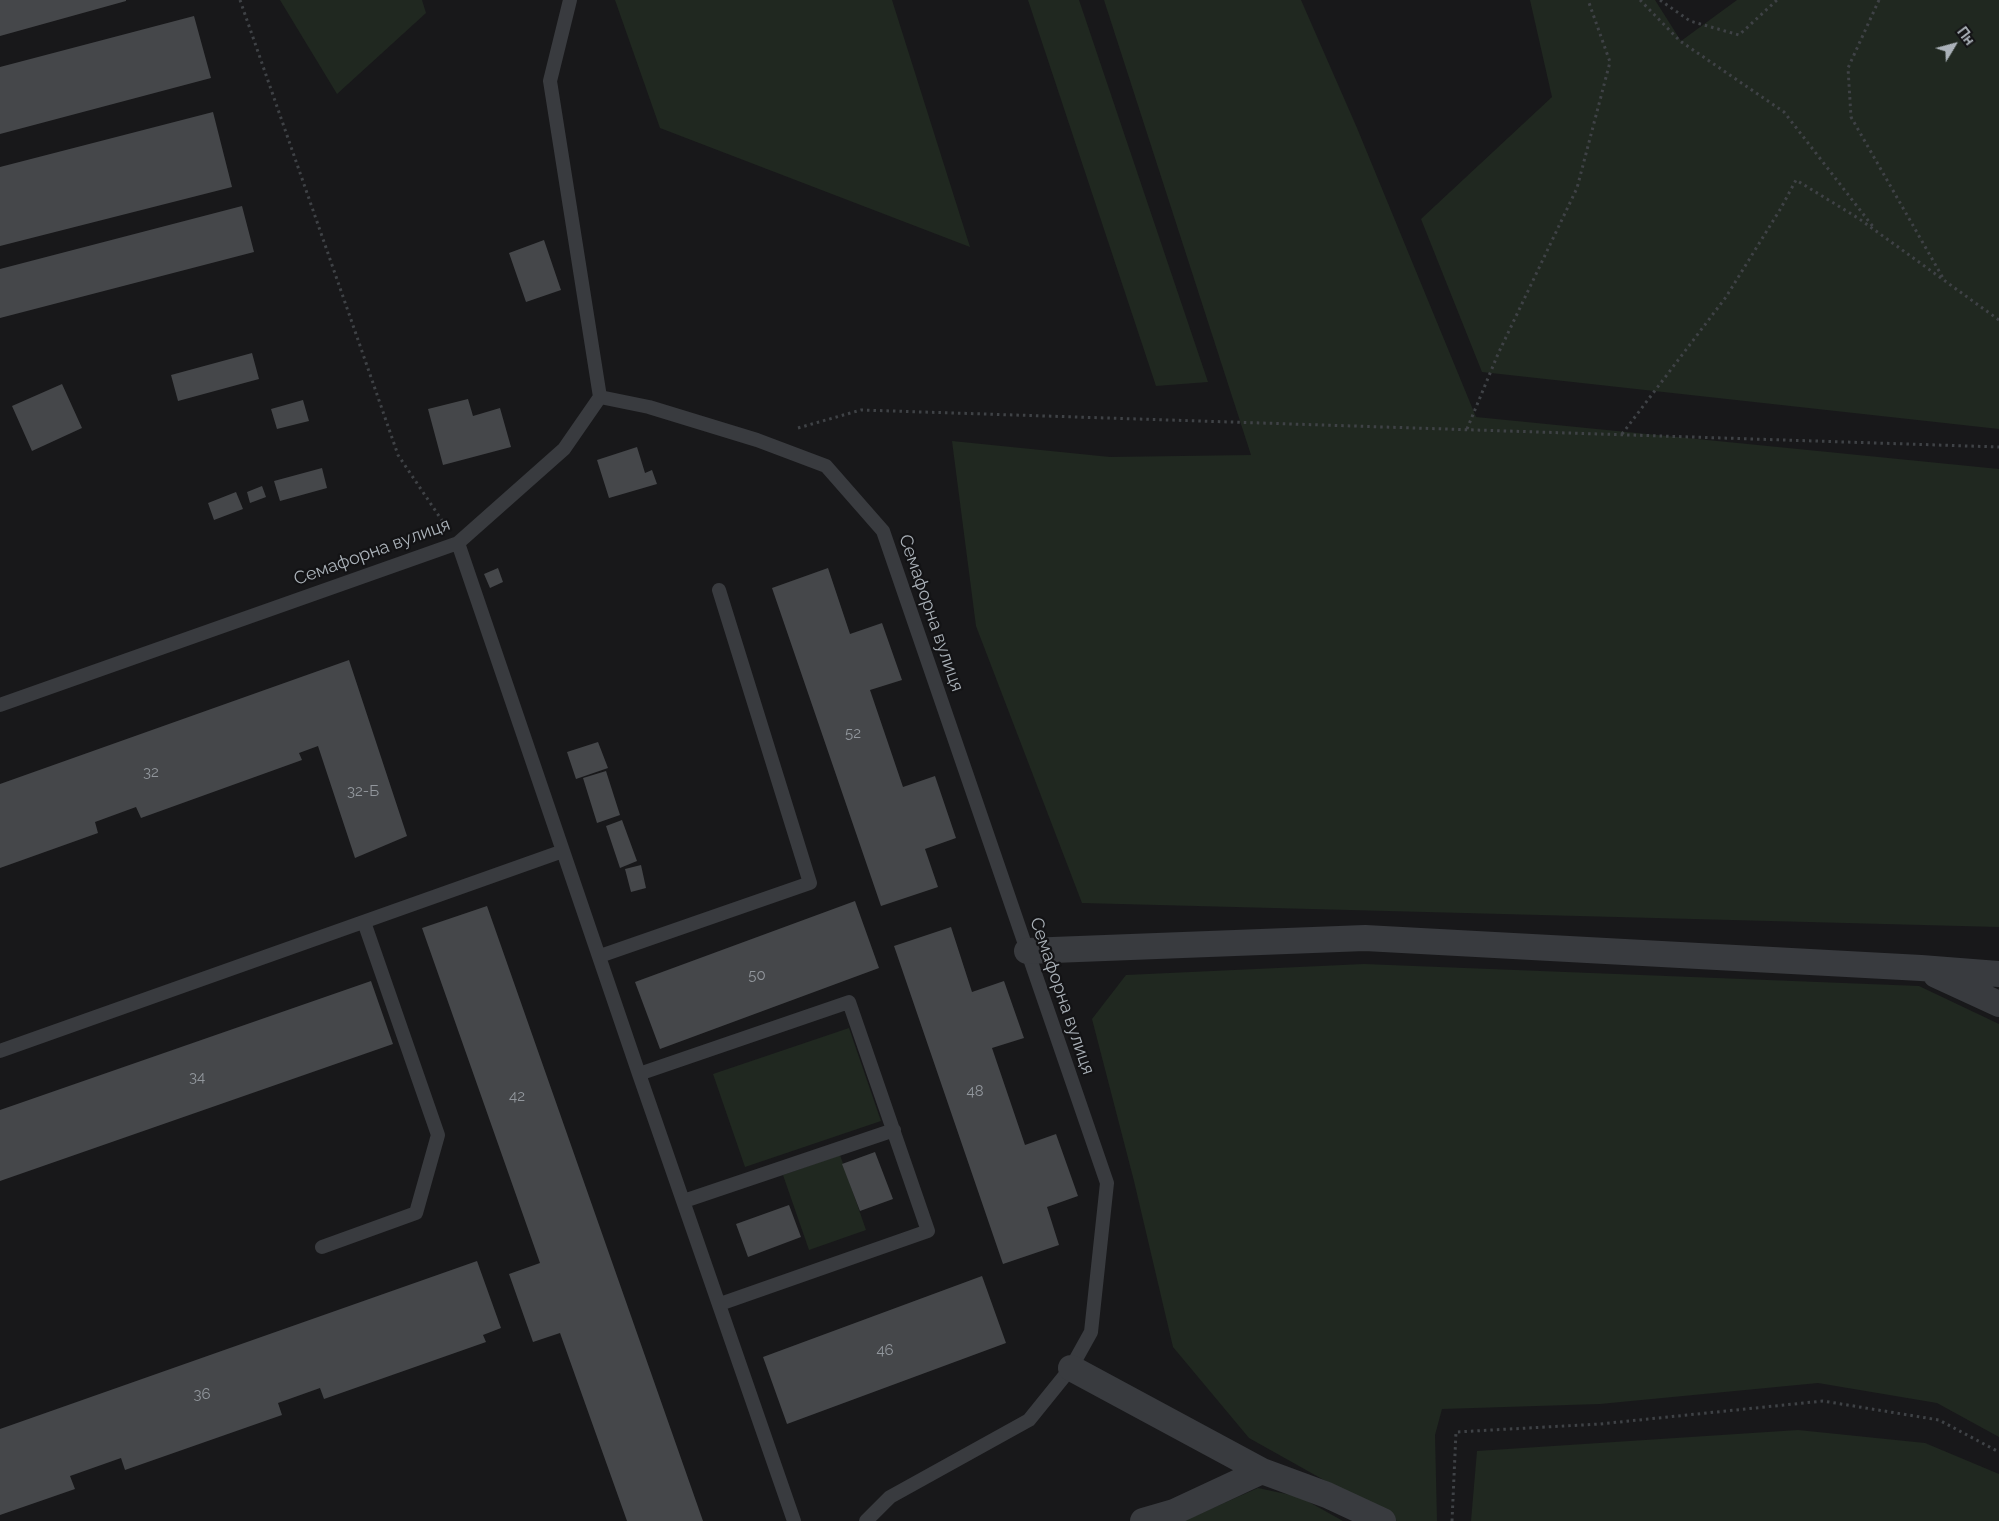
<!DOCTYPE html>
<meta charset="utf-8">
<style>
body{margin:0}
#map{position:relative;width:1999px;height:1521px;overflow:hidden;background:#18181a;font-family:Raleway,sans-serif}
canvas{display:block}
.north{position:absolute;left:1929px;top:20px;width:50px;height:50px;-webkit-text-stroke:4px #131315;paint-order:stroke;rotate:53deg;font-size:14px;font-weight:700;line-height:20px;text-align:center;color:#abb2b9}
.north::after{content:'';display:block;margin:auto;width:18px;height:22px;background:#abb2b9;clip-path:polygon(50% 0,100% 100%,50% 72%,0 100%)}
</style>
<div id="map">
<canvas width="1999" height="1521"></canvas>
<div class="north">Пн</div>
</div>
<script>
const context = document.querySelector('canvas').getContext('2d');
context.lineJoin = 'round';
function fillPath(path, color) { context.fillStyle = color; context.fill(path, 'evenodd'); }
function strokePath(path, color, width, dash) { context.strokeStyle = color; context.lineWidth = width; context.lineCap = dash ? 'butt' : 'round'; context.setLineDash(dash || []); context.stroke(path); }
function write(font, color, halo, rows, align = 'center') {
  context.font = font + ' Raleway,sans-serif'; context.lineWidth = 4.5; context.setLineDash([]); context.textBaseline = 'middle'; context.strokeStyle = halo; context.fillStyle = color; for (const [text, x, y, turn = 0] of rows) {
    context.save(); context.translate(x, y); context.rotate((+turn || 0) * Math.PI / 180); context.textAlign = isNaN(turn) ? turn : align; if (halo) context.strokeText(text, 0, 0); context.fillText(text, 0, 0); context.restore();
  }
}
fillPath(new Path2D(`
 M280 0H422L426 13 337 94Z
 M615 0H892L970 247 660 128Z
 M1028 0H1079L1208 382 1156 386Z
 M1104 0H1301L1357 128 1476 417 1999 469V927L1082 903 976 626 952 441 1110 457 1251 455Z
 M1530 0H1655L1681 41 1737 0H1999V429L1482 372 1421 219 1552 97Z
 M1364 964 1919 986 1999 1024V1437L1937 1403 1818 1383 1600 1404 1442 1409 1435 1435 1437 1521H1397L1249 1438 1173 1347 1134 1181 1092 1019 1126 975Z
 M849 1028 881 1121 745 1167 713 1074Z
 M840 1155 866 1230 809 1250 783 1175Z
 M1798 1430 1925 1443 1999 1474V1521H1471L1477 1451Z
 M1258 1488 1300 1497 1343 1521H1183Z`), '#202820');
fillPath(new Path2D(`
 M0 0H126V1L0 36Z
 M194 16 211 78 0 134V67Z
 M213 112 232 187 0 246V167Z
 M242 206 254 252 0 318V269Z
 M544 240 561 290 526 302 509 253Z
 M252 353 259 379 178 401 171 375Z
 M62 384 82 428 32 451 12 406Z
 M468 399 473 416 500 408 511 447 443 465 428 409Z
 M303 400 309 421 277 429 271 409Z
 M637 447 645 473 652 470 657 484 609 498 597 460Z
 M322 468 327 488 280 501 274 481Z
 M262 486 266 497 250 503 247 492Z
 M236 492 243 509 214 520 208 503Z
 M498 568 503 582 490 588 484 574Z
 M828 568 850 634 882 623 902 680 870 690 903 787 935 776 956 838 925 849 938 887 881 906 772 588Z
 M349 660 407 836 355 858 318 746 299 753 302 760 141 818 136 807 95 822 98 833 0 868V784Z
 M598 742 608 768 576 779 567 752Z
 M606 771 620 815 597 823 583 778Z
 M622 820 637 861 620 868 606 826Z
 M641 865 646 888 631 892 625 869Z
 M855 901 879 968 660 1049 635 982Z
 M487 906 703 1521H627L560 1333 533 1342 509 1274 540 1263 422 928Z
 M951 927 972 992 1004 981 1024 1038 992 1048 1025 1145 1056 1134 1078 1196 1047 1207 1059 1245 1003 1264 894 946Z
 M371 981 393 1044 0 1181V1110Z
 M875 1152 893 1199 860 1211 842 1164Z
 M789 1205 801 1237 748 1257 736 1224Z
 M477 1261 501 1328 483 1335 486 1342 324 1399 320 1388 278 1403 282 1415 125 1470 121 1458 70 1476 75 1489 0 1515V1429Z
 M982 1276 1006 1343 787 1424 763 1357Z`), '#45474a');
strokePath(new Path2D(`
 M240 0 398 455 443 522
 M1640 0 1680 41 1784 112 1874 228
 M1660 0 1690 21 1739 35 1777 0
 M1879 0 1848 68 1851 117 1943 278
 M798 428 861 410 1999 447
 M1467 429 1498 354 1577 188 1610 62 1588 0
 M1622 434 1726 297 1781 208 1796 180 1858 218 1999 320
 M1452 1521 1456 1432 1600 1424 1823 1401 1939 1420 1999 1452`), '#3f4246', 3, [2.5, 4]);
strokePath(new Path2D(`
 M570 0 550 81 600 397
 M458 543 639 1074 794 1521
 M0 705 458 543 564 449 600 397 649 407 757 440 826 466 883 531 1107 1183 1091 1332 1071 1368 1029 1420 890 1497 866 1521
 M600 956 810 883 719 590
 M0 1051 563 851
 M639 1074 849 1002 928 1231 720 1304
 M684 1201 894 1130
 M322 1247 416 1213 438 1135 364 922`), '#393b3f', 14);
strokePath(new Path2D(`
 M1027 951 1365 938 1921 968 1999 974
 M1936 975 1999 1004
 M1071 1368 1262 1471 1327 1495 1383 1521
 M1143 1521 1174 1512 1262 1471`), '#393b3f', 26);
write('15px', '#92979d', null, [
 ["52",853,733],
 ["32",151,772],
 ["32-Б",363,791],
 ["50",757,975],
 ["34",197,1077],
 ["48",975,1091],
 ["42",517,1096],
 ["46",885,1350],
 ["36",202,1394]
]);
write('18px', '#abb2b9', '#131315', [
 ["Семафорна вулиця",372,552,-20],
 ["Семафорна вулиця",931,613,71],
 ["Семафорна вулиця",1062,996,71]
]);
</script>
